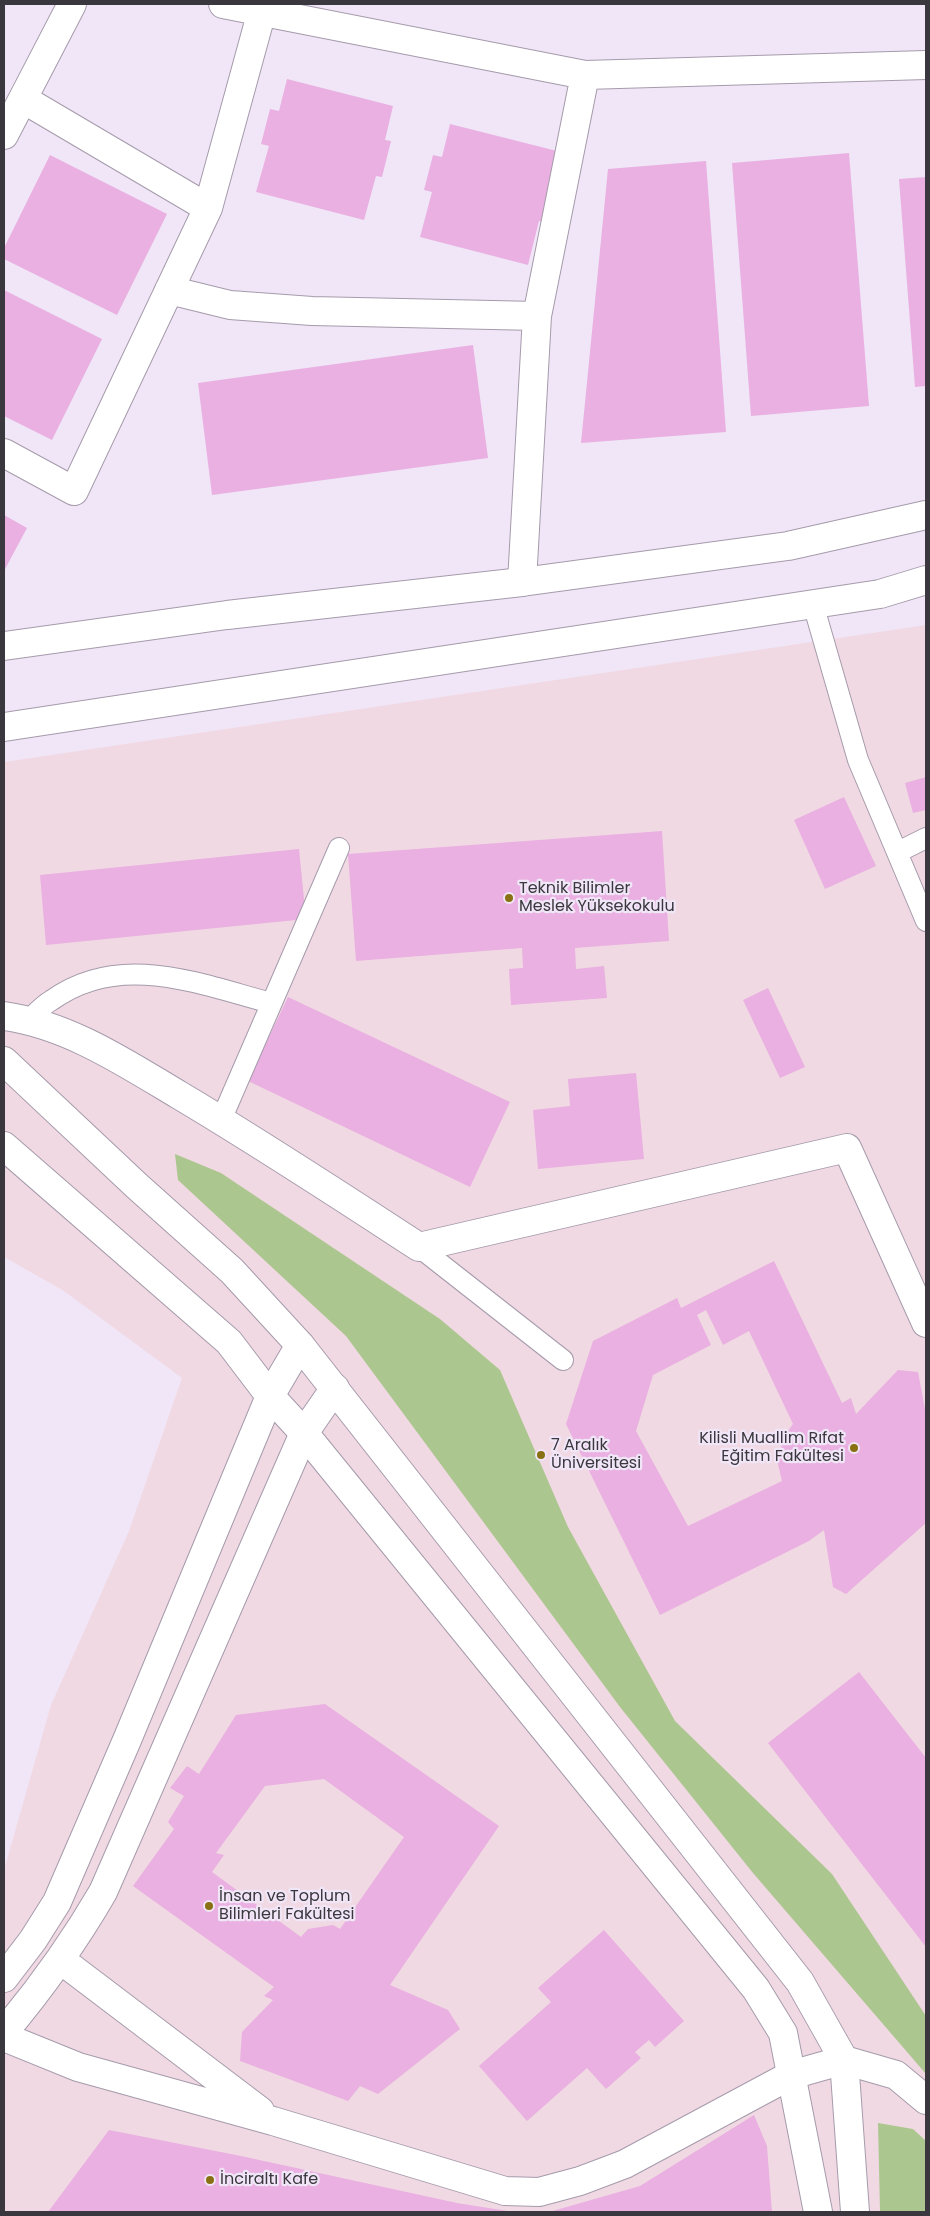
<!DOCTYPE html>
<meta charset="utf-8">
<style>
body{margin:0}
#map{position:relative;width:930px;height:2216px;overflow:hidden;background:#f0e6f7;font-family:Poppins,sans-serif}
canvas{display:block}
.frame{position:absolute;inset:0;border:5px solid #3b373e;pointer-events:none}
</style>
<div id="map">
<canvas width="930" height="2216"></canvas>
<div class="frame"></div>
</div>
<script>
const context = document.querySelector('canvas').getContext('2d');
context.lineJoin = 'round';
function fillPath(path, color) { context.fillStyle = color; context.fill(path, 'evenodd'); }
function strokePath(path, color, width, dash) { context.strokeStyle = color; context.lineWidth = width; context.lineCap = dash ? 'butt' : 'round'; context.setLineDash(dash || []); context.stroke(path); }
function write(font, color, halo, rows, align = 'center') {
  context.font = font + ' Poppins,sans-serif'; context.lineWidth = 4.5; context.setLineDash([]); context.textBaseline = 'middle'; context.strokeStyle = halo; context.fillStyle = color; for (const [text, x, y, turn = 0] of rows) {
    context.save(); context.translate(x, y); context.rotate((+turn || 0) * Math.PI / 180); context.textAlign = isNaN(turn) ? turn : align; if (halo) context.strokeText(text, 0, 0); context.fillText(text, 0, 0); context.restore();
  }
}
fillPath(new Path2D(`
 M926 625V2212H4V1870L51 1705 129 1531 182 1378 64 1291 4 1257V762Z`), '#f1d9e3');
fillPath(new Path2D(`
 M175 1154 221 1173 440 1319 500 1370 568 1527 675 1721 832 1874 926 2016V2074L753 1873 620 1707 346 1336 178 1180Z
 M878 2123 913 2129 926 2141V2212H880Z`), '#acc68f');
fillPath(new Path2D(`
 M287 79 393 106 385 140 391 141 382 177 376 176 364 220 256 192 269 146 261 144 270 109 279 111Z
 M450 124 557 151 548 185 555 187 545 223 539 221 528 265 420 237 432 192 424 190 433 155 442 157Z
 M849 153 869 406 751 416 732 163Z
 M50 155 167 214 117 315 4 259V248Z
 M706 161 726 432 581 443 608 169Z
 M926 177V386L915 387 899 179Z
 M4 290 102 339 52 440 4 416Z
 M473 345 488 458 212 495 198 383Z
 M4 515 27 528 4 571Z
 M926 777V810L913 813 905 783Z
 M844 797 876 866 825 889 794 820Z
 M662 831 669 941 575 948 576 969 604 966 607 998 511 1005 509 969 523 968 522 948 356 961 348 854Z
 M299 849 306 919 46 945 40 875Z
 M768 988 805 1067 780 1078 743 1000Z
 M288 997 510 1102 470 1187 248 1081Z
 M636 1073 644 1159 538 1169 533 1110 570 1106 568 1079Z
 M774 1261 842 1403 851 1398 856 1414 898 1370 918 1372 926 1414V1523L846 1594 833 1587 824 1530 809 1541 660 1615 566 1424 593 1341 677 1298 681 1308ZM706 1310 723 1345 749 1331 793 1424 785 1435 777 1460 782 1481 688 1526 636 1431 653 1375 711 1345 697 1315Z
 M859 1672 926 1758V1947L768 1743Z
 M325 1704 499 1826 390 1985 448 2010 460 2029 378 2094 360 2086 348 2101 240 2061 242 2032 273 2000 264 1996 274 1987 133 1886 174 1829 168 1822 184 1796 170 1788 187 1766 199 1774 236 1715ZM324 1779 404 1837 340 1929 333 1925 308 1929 301 1937 212 1872 224 1855 216 1853 265 1786Z
 M604 1930 684 2021 655 2047 649 2040 635 2052 641 2058 606 2089 587 2068 527 2121 479 2066 551 2002 538 1988Z
 M754 2115 767 2146 772 2212H549L640 2186Z
 M109 2130 241 2156 457 2203 514 2212H48Z`), '#e9b0e1');
const service = new Path2D(`
 M813 604 858 760 926 921
 M898 852 926 838
 M29 1020C36 1013 43 1005 52 1000 120 951 199 984 271 1003
 M221 1120 339 848
 M419 1247 563 1360`);
const minor = new Path2D(`
 M223 4 585 75 926 65
 M23 99 208 208
 M4 135 72 4
 M169 290 230 305 312 311 537 316
 M4 453 74 491 208 208 262 11
 M522 582 537 316 585 75
 M4 1016C68 1025 124 1062 179 1095 260 1143 339 1195 419 1247L847 1148 926 1323
 M61 1960 260 2111
 M4 1978 33 1940 57 1902 127 1740 270 1396 300 1345
 M4 2032C41 1988 74 1942 103 1892L304 1433 335 1388
 M4 2037 78 2067 273 2121 505 2191 539 2192 580 2181 625 2164 791 2075 844 2060 896 2075 926 2100`);
const tertiary = new Path2D(`
 M4 1061 137 1186 232 1271 300 1345 800 1982 844 2060 855 2212
 M4 1146 229 1342 270 1396 304 1433 756 1989 783 2033 818 2212`);
const secondary = new Path2D(`
 M4 646 227 615 522 582 788 546 926 515
 M4 727 880 594 926 580`);
strokePath(service, '#a59bab', 22);
strokePath(minor, '#a59bab', 30);
strokePath(tertiary, '#a59bab', 30);
strokePath(secondary, '#a59bab', 30);
strokePath(service, '#fff', 20);
strokePath(minor, '#fff', 28);
strokePath(tertiary, '#fff', 28);
strokePath(secondary, '#fff', 28);
for (const [x, y, r, color] of [
 [509,898,5,"#897113"],
 [854,1448,5,"#897113"],
 [541,1455,5,"#897113"],
 [209,1906,5,"#897113"],
 [210,2180,5,"#897113"]
]) { const dot = new Path2D(); dot.arc(x, y, r, 0, 2 * Math.PI); context.fillStyle = color; context.fill(dot); strokePath(dot, '#f0e6f7', 2); }
write('16px', '#3b373e', '#f0e6f7', [
 ["Teknik Bilimler",519,889],
 ["Meslek Yüksekokulu",519,907],
 ["Kilisli Muallim Rıfat",844,1439,"right"],
 ["Eğitim Fakültesi",844,1457,"right"],
 ["7 Aralık",551,1446],
 ["Üniversitesi",551,1464],
 ["İnsan ve Toplum",219,1897],
 ["Bilimleri Fakültesi",219,1915],
 ["İnciraltı Kafe",220,2180]
], 'left');
</script>
